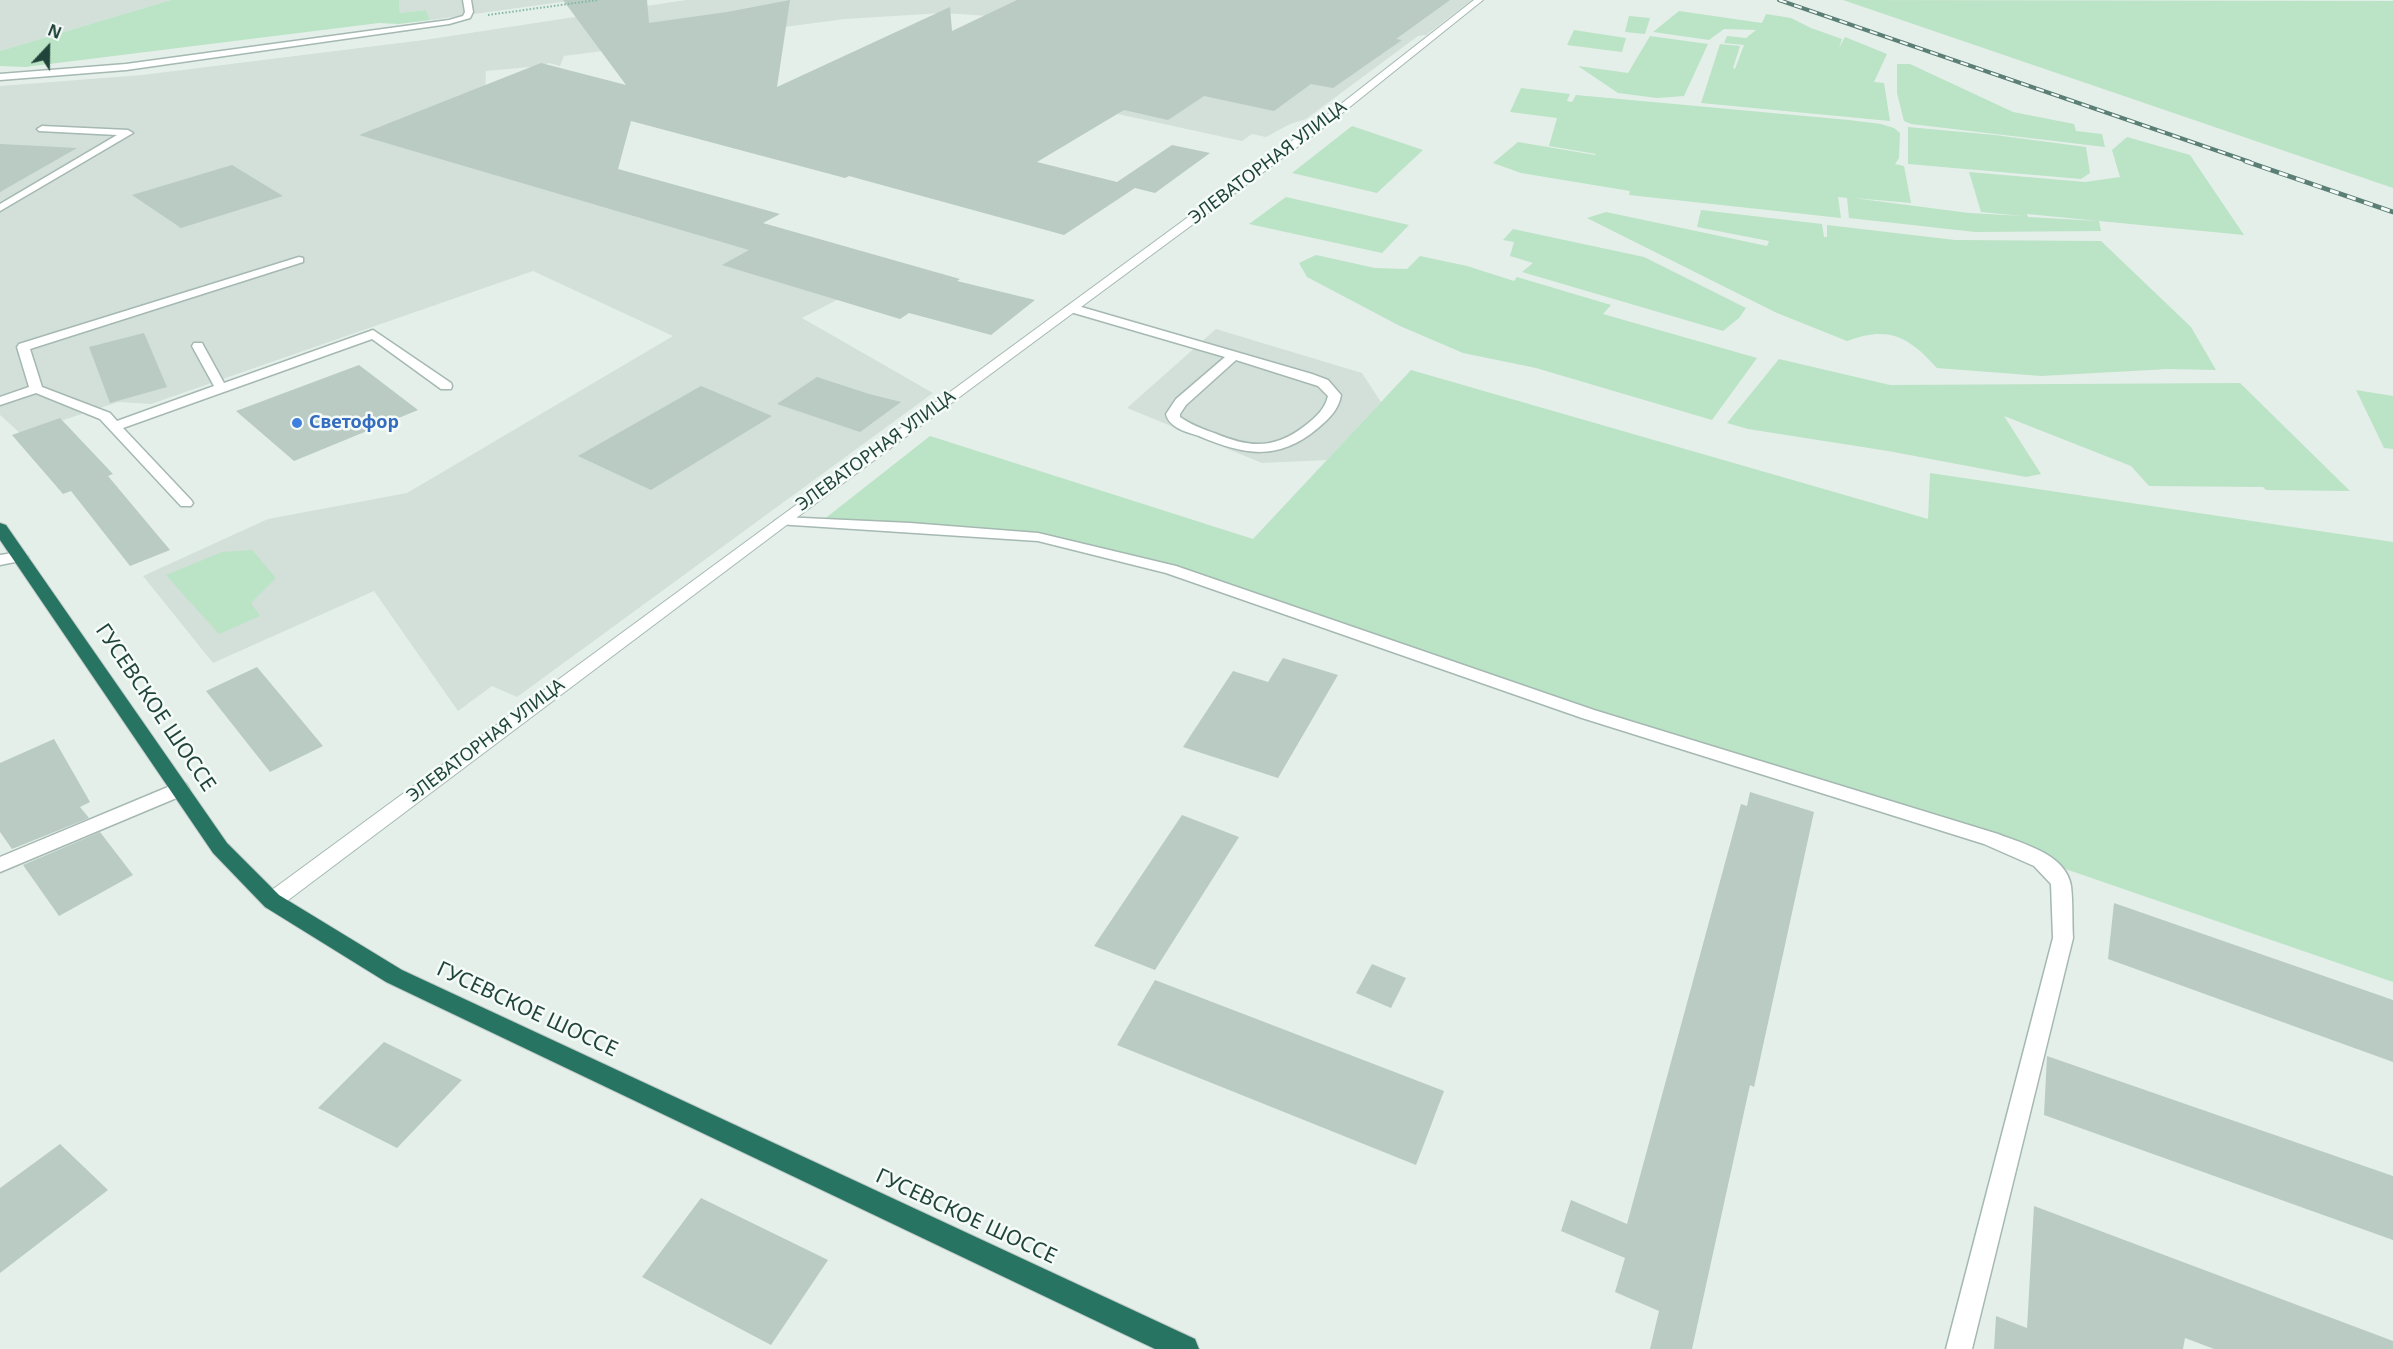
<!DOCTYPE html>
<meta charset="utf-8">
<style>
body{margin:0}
#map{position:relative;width:2393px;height:1349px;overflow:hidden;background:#e4efea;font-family:"Noto Sans",sans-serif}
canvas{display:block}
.north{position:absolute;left:18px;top:18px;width:60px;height:60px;-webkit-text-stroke:4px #f5fbf8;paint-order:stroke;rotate:22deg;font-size:16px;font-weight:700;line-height:24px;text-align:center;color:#20443a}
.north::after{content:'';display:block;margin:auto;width:21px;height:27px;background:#20443a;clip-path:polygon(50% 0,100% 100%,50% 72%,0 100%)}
</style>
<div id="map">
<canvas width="2393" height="1349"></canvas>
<div class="north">N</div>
</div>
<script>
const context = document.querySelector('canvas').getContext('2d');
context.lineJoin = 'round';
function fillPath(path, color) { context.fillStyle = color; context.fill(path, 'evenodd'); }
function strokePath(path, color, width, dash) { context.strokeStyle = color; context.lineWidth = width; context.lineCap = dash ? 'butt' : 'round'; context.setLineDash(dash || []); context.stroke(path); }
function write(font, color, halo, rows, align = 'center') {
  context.font = font + ' "Noto Sans",sans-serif'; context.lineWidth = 5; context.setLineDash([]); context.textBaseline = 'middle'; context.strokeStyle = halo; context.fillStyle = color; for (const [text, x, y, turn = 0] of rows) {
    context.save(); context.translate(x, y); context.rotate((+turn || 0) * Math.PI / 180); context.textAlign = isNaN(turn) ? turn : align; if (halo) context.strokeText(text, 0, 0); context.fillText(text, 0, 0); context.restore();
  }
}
fillPath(new Path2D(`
 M0 0H171L0 51Z
 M399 0H576L430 20 426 10 400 13Z
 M686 0H1472L1426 35 1418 36 1306 119 1290 124 1266 137 1252 134 1242 141 1067 103 1036 19 943 13 845 19 564 56 560 66 549 63 541 66 486 71 483 139 864 286 802 318 933 393 517 697 492 686 458 711 374 591 213 663 143 576 268 519 407 493 673 336 533 271 151 404 118 402 21 434 0 415V86L142 75 424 40Z
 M1216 329 1362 373 1381 402 1327 460 1262 463 1127 408Z`), '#d2e0d9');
fillPath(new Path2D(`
 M171 0H399L400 13 426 10 430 20 399 24 379 23 25 67 0 66V51Z
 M1843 0 2393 1V188Z
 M1679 11 1762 23 1766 14 1791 18 1811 28 1842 39 1839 48 1845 37 1887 54 1874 82 1884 83 1890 121 1701 103 1720 44 1740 46 1733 68 1735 69 1744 45 1724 43 1727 36 1746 38 1756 30 1724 29 1709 40 1653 32Z
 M1629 16 1650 18 1645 34 1625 32Z
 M1574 30 1626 38 1622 52 1567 45Z
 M1650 36 1708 44 1684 96 1657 98 1618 93 1578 66 1628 73Z
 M1897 64H1910L2013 112 2074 124 2076 131 2102 134 2105 147 1911 124 1904 121 1897 93Z
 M1521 88 1570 94 1567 101 1572 102 1576 95 1849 120 1881 124 1894 128 1900 133 1899 158 1895 164 1904 166 1911 203 1853 198 1969 213 2023 216 1981 212 1969 172 2085 182 2120 177 2112 150 2127 137 2190 155 2244 235 2027 214 2028 217 2099 221 2101 231 1975 232 1849 218 1847 198 1838 197 1841 218 1629 195 1630 191 1521 173 1493 163 1518 142 1595 155 1596 154 1549 146 1557 118 1510 112Z
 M1352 126 1423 150 1377 193 1292 173Z
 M1908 127 1995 135 2086 147 2090 173 2081 179 1908 164Z
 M1286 197 1409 225 1382 253 1249 224Z
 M1701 210 1822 224 1824 237H1827V225L1955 240 2101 241 2191 327 2216 370 2168 369 2041 376 1937 368C1909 337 1889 325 1847 341L1777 313 1587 218 1606 212 1767 246 1769 241 1697 227Z
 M1513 229 1644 257 1746 308 1739 318 1723 331 1522 272 1533 263 1510 256 1514 242 1503 240Z
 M1316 255 1375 268 1407 269 1420 256 1467 266 1514 281 1517 277 1611 305 1603 314 1757 358 1712 420 1536 368 1463 353 1400 326 1307 277 1299 263Z
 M1779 359 1890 385 2240 383 2350 491 2266 490 2263 487 2149 486 2131 466 2004 416 2041 474 2026 477 1888 451 1748 429 1727 423Z
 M1411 370 1928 519 1930 473 2393 542V982L2051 864 1140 559 1058 541 818 524 930 436 1253 539Z
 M2356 390 2393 396V449L2384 448Z
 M252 550 276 578 251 603 260 616 219 634 166 575 222 552Z`), '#bbe3c5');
fillPath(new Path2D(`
 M563 0H647L649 23 727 12 790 0 777 87 950 7 952 31 1017 0H1450L1396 39 1402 40 1333 88 1311 84 1274 111 1204 96 1168 120 1124 110 1037 162 1117 182 1172 145 1210 153 1155 193 1135 188 1064 235 849 176 845 178 631 121 618 169 780 214 763 223 960 279 957 281 1035 300 991 335 909 313 900 319 722 265 749 250 359 135 541 63 626 85Z
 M0 144 77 148 0 192Z
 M232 165 283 196 181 228 132 195Z
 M144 333 167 387 110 403 89 347Z
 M359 365 418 410 294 461 236 411Z
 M817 377 869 394 901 402 860 432 777 404Z
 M701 386 772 416 651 490 578 456Z
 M60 418 113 474 108 476 170 550 130 566 71 491 63 494 12 435Z
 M1283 658 1338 675 1278 778 1183 747 1233 671 1268 682Z
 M257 667 323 746 270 772 206 691Z
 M54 739 90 802 80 807 89 818 12 849 0 832V763Z
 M1750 792 1814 812 1754 1087 1750 1085 1692 1349H1650L1659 1311 1615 1292 1625 1258 1561 1231 1571 1200 1627 1224 1741 804 1747 806Z
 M1182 815 1239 837 1155 970 1094 946Z
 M100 832 133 875 59 916 23 865Z
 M2114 903 2393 1000V1062L2108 959Z
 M1372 964 1406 978 1391 1008 1356 993Z
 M1155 980 1444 1091 1416 1165 1117 1045Z
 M384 1042 462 1080 397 1148 318 1108Z
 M2047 1056 2393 1176V1240L2044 1115Z
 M60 1144 108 1190 0 1273V1188Z
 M701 1198 828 1260 771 1345 642 1277Z
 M2034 1206 2393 1341V1349H2214L2185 1338 2183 1349H1994L1996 1316 2027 1328Z`), '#b9cbc3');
const lane = new Path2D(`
 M463 0H471L473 12 470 18 449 24 126 70 0 80V74L126 64 449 20 463 16 465 12Z
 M42 126 128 130 133 133 0 211V204L117 135 39 131 37 129Z
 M299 257 303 258V262L30 349 42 387 110 413 117 421 214 386 192 346 194 343H202L224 383 373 330 451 383 452 386 451 389H441L372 339 123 428 191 500 193 503 191 506H181L100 419 36 393 0 405V397L29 387 17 347 19 344Z
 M1071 304 1312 374 1328 380 1341 395C1339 409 1329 419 1318 428 1278 462 1244 455 1199 436 1187 432 1169 428 1166 414L1176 399 1225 357 1067 311 1065 308ZM1236 360 1318 386 1328 396C1325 409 1316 417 1306 425 1274 450 1250 448 1214 433 1203 429 1191 425 1180 417V414L1186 405Z
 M782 517 910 523 1038 533 1176 566 1594 710 1998 834C2023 844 2066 854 2071 886 2073 903 2072 921 2073 938L1972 1349H1946L2053 938 2051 884 2034 866 1984 844 1582 718 1166 573 1038 541 777 524 775 521Z
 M20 552 28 557 25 560 0 565V555Z
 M180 782 186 784 189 789 186 794 0 872V857Z`);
const street = new Path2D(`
 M1474 0H1483L1331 122 788 524 279 907 272 909 265 907 261 901 265 895 1323 118Z`);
const highway = new Path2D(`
 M0 523 6 525 227 843 279 895 402 970 1195 1339 1199 1349H1155L386 982 265 907 213 853 0 540Z`);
strokePath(lane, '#a5b8b2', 3);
strokePath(street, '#a5b8b2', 2);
strokePath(highway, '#c1cbc8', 2);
strokePath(new Path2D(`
 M488 15 597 0`), '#81b7a5', 2, [1.5, 2]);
fillPath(lane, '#fff');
fillPath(street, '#fff');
fillPath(highway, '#287463');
const railFar1 = new Path2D(`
 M1779 0 2250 162`);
const rail = new Path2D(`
 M2245 161 2393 212`);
strokePath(railFar1, '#5b7f75', 4);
strokePath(rail, '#5b7f75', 4.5);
strokePath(railFar1, '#f5fbf8', 2, [8]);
strokePath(rail, '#f5fbf8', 3, [9]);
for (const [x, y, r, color] of [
 [297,423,6,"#3f7fe0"]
]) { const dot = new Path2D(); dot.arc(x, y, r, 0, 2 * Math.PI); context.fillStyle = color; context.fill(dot); strokePath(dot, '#f5fbf8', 2); }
write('18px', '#20443a', '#f5fbf8', [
 ["ЭЛЕВАТОРНАЯ УЛИЦА",1268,163,-37],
 ["ЭЛЕВАТОРНАЯ УЛИЦА",876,451,-36],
 ["ЭЛЕВАТОРНАЯ УЛИЦА",486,741,-37]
]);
write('bold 18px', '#366cbe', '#f5fbf8', [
 ["Светофор",309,423]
], 'left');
write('21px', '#20443a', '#f5fbf8', [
 ["ГУСЕВСКОЕ ШОССЕ",155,708,56],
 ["ГУСЕВСКОЕ ШОССЕ",527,1010,25],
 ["ГУСЕВСКОЕ ШОССЕ",966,1217,25]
]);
</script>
